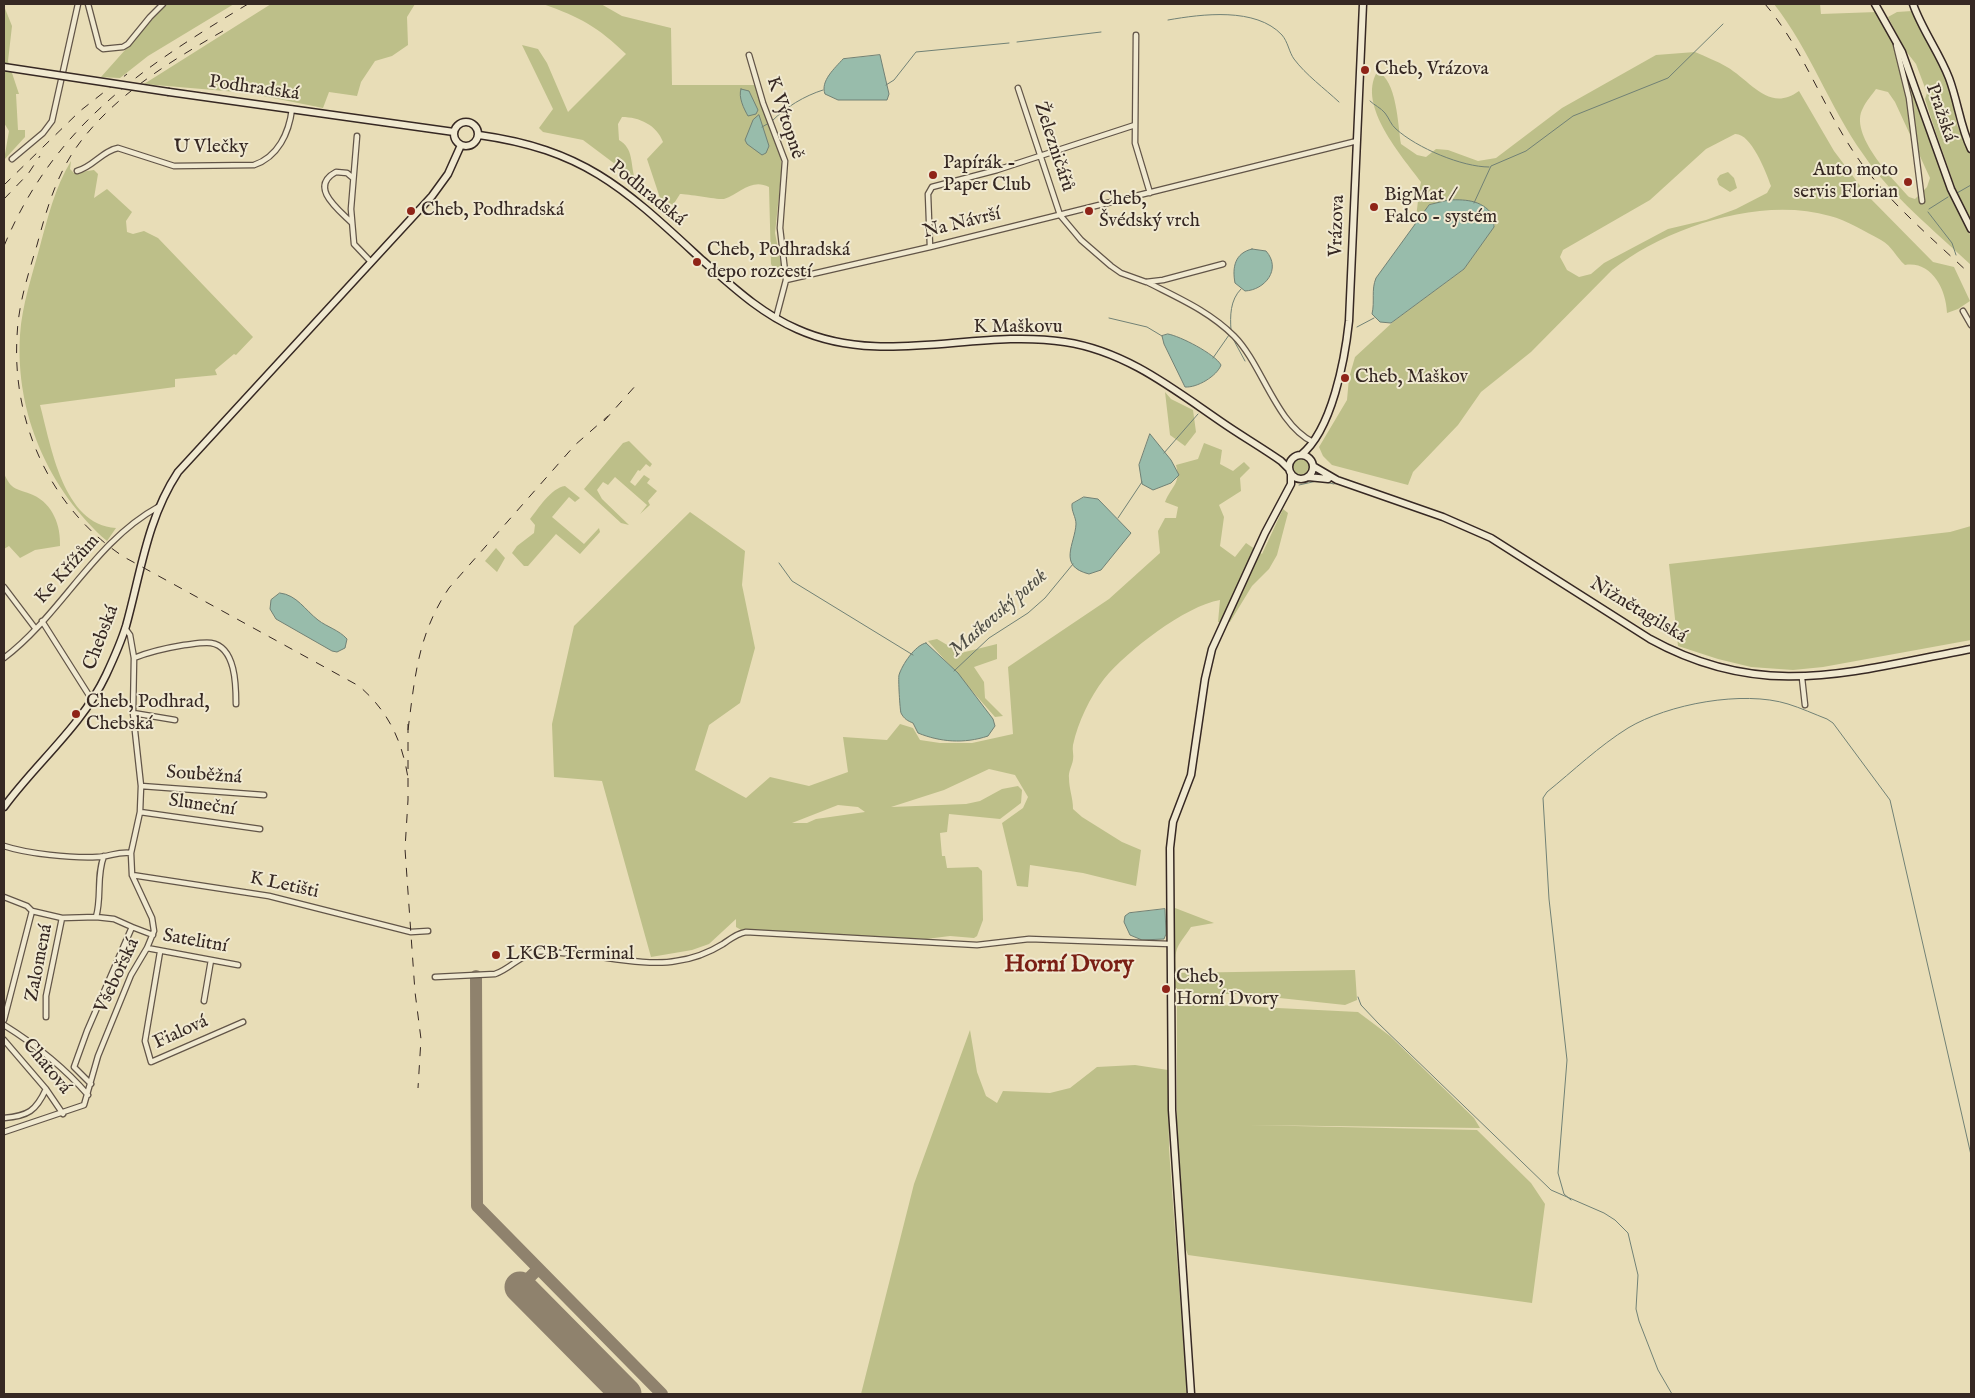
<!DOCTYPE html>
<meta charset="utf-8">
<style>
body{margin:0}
#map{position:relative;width:1975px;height:1398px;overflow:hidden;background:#e8ddb7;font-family:"IM FELL English",serif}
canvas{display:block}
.frame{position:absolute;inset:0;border:5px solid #362823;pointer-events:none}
</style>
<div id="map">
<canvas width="1975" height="1398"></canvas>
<div class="frame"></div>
</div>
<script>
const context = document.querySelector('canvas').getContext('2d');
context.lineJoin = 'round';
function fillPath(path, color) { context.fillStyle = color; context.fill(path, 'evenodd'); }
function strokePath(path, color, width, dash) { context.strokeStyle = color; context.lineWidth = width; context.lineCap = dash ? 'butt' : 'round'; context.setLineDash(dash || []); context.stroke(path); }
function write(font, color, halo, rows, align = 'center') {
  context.font = font + ' "IM FELL English",serif'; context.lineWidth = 4; context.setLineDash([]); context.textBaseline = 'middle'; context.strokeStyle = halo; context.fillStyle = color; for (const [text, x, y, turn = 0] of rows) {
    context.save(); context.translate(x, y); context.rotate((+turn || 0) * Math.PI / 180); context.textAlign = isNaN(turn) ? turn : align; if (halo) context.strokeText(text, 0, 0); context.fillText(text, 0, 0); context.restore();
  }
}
fillPath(new Path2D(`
 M166 4H234L148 56 120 78 101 77Z
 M271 4H415L407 17 408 45 392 56 375 61 361 82 357 96 329 92 323 108 248 93 144 84Z
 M543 4H601L622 16 671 28 672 85H756L780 152 782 167 775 233 782 269 777 275 771 264 769 187C751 178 740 194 724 199 720 200 688 194 680 194L673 205 660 198 647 159 663 142C657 125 639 117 622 117L618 124 619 140C634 149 630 163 635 179L583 140 543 132 539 128 553 109 522 45 538 49 547 63 568 112 626 54C598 27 580 17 543 4Z
 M1774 4H1820L1821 14 1877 12 1899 53 1948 190 1971 237V265C1934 230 1892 197 1863 154 1829 106 1810 50 1774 4ZM1876 89 1888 92 1895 102 1930 178 1927 187 1915 199 1909 197C1893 179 1848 134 1863 108 1866 101 1872 95 1876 89Z
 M4 6 12 26 8 61 19 94H16L18 130H25V137L4 160 9 131 4 123Z
 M1912 11 1944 74 1951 93 1957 125 1971 154V222L1955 187 1936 133 1925 99 1927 93 1916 64 1905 50 1888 17 1897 12Z
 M1695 52C1706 57 1717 61 1727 67 1751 81 1769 113 1799 91L1834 151 1867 195 1933 262 1954 267 1970 301 1958 309 1947 313C1946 288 1931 261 1905 265 1896 257 1892 246 1881 240 1866 232 1846 220 1830 216 1760 196 1667 227 1612 270L1531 352 1481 392 1458 425 1413 472 1408 485 1332 465 1323 456 1319 447 1347 400 1349 378 1355 357 1394 321 1464 269 1495 225 1496 219 1453 200 1429 205 1412 232C1418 216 1417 199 1421 182 1402 156 1357 106 1377 72 1397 78 1398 127 1401 144L1417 155 1426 157 1436 149 1448 150 1478 161 1496 158 1562 108 1656 55ZM1735 134C1751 133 1766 172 1771 186L1767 193 1736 209 1706 220 1668 229 1604 263 1591 274 1579 277 1567 270 1560 257 1563 250 1650 200 1706 149Z
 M71 161 70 169 74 173 94 170 98 174 94 198 107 189 132 212 126 221 127 232 133 234 144 231 158 238 253 337 236 355 234 354 215 370 217 375 175 379V387L40 405C51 446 63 525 116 528L107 541C49 490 15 414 20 335 22 305 32 276 40 246 48 217 55 187 71 161Z
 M1728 172 1734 178 1737 188 1730 192 1719 185 1717 179 1720 175Z
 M1165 392 1171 399 1193 410 1196 432 1185 446 1170 435Z
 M629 441 652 464 650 467 646 464 640 471 638 470 630 482 635 486 644 475 650 479 647 483 657 491 648 501 650 505 640 514 647 505 615 477 608 485 603 482 597 490 602 499 629 525 621 523 584 489 623 443Z
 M1204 443 1222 450 1220 464 1233 471 1244 462 1250 468 1240 478 1241 491 1219 505 1224 517 1220 546 1235 557 1246 543 1262 554 1283 509 1288 513 1277 555 1269 569 1252 586 1230 622H1218L1220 600C1185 606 1127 651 1104 679 1090 697 1078 722 1073 745 1072 750 1074 755 1073 760 1072 766 1068 772 1069 778 1069 789 1073 798 1073 809L1082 817 1122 842 1141 850 1136 886 1083 873 1030 865 1028 887 1017 886 1002 823 1023 808 1028 797 1015 775 989 769 944 790 891 807 966 804 980 801 1002 789 1018 786 1022 790 1021 803 1000 819 949 814 947 832 940 833 942 856H945L947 868 978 867 982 871 983 920 977 936 974 938 950 936 926 939 865 937 743 931 736 927V919L709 944 692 950 651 957 602 781 554 777 552 724 574 626 690 512 745 551 742 585 755 648 740 703 709 725 695 770 746 798 770 777 809 786 848 772 843 737 887 740 900 724 913 728 920 740 940 743H972L1013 734 1008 667 1109 599 1160 553 1158 531 1165 518H1176L1178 507 1165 502C1172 485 1181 484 1176 465L1198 459ZM838 805 858 807 865 812 816 819 807 823H792Z
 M1293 467a8 8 0 1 1 16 0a8 8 0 1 1-16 0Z
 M4 473C11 491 17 488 33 495 53 504 61 526 60 546L35 550 20 558 9 546 4 549Z
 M565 486 580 498 575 502 569 497 552 517 584 544 599 528 600 532 580 554 556 534 528 566H524L512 553 517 546 534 533 535 525 530 519C538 509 551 488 565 486Z
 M1971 526V640L1823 667 1793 670 1751 667 1718 659 1678 646 1669 564 1950 532Z
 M496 548 505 558 497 572 485 561Z
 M937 639 961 653 997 644V659L974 667 984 682 985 698 1003 716 995 717 928 641Z
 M1175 908 1214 923 1191 927C1177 948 1174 946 1176 973L1355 970 1357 1000 1345 1005 1242 994H1197L1177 991V988H1173Z
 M1177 1003 1358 1012 1390 1036 1474 1118 1480 1128 1249 1125 1477 1130 1531 1183 1545 1204 1532 1303 1188 1255 1185 1247 1177 1123Z
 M970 1030 977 1072 986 1096 997 1103 1003 1091 1050 1093 1070 1088 1097 1067 1135 1065 1168 1070 1169 1149 1187 1394H861L914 1184Z`), '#bdbf89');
const water = new Path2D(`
 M880 55 889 94 887 100H838L825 94C820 81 835 68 843 59Z
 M741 89 749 91 758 110 756 114 748 116C744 109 738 97 741 89Z
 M759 115 769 146 766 153 762 155 747 144 745 140 753 120Z
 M1449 200C1468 199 1484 201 1494 217V227L1464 269 1391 323 1380 322 1372 314C1375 301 1371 290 1376 278L1429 205Z
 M1252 249 1266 251C1282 269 1265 290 1245 291L1235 283C1232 267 1235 253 1252 249Z
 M1168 334C1180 336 1215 354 1221 365 1217 376 1197 388 1185 387L1164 344 1162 336Z
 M1150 434 1171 460 1179 475 1171 483 1153 490 1142 484 1139 465Z
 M1084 497 1098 499 1131 533 1101 570 1089 574C1057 566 1075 544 1076 524 1076 517 1071 511 1072 504Z
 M280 593C297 595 305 610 318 620 327 627 339 630 347 639L345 648 337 652 332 651 276 619 270 609 271 600Z
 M926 643 958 673 993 719 995 726 988 736C964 744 940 742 918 733L913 723C908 721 904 719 901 713 900 711 898 678 899 675 902 665 915 645 926 643Z
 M1165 909 1166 934 1164 939 1142 940 1130 935 1124 922 1125 916 1129 913Z`);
fillPath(water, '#98bcab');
strokePath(water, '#718175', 1);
strokePath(new Path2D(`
 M1168 20C1202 14 1256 7 1282 35 1288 42 1289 52 1294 59 1306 75 1324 88 1339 102
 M1017 42 1101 32
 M886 85 894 80 916 52 1009 43
 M1370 101C1374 105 1381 108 1385 113 1389 118 1391 125 1396 129 1417 148 1462 167 1489 167
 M772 121C786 107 804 96 823 90
 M762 127 769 123
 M1957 193 1971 185
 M1474 203 1491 166 1526 151 1573 116 1668 78 1723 24
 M1929 209 1948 197
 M1928 212 1952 243 1956 255
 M1109 318 1147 327 1162 336
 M1357 327 1374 318
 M1231 330C1230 316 1230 300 1241 289
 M1232 337 1245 361
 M1213 358 1229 335
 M1164 453 1198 414
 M1325 482 1334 484
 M1299 485 1317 481
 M1118 518 1142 482
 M779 563 792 581 913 655
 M954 671 989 638 1028 613 1045 598 1073 564
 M1358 997 1361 1005 1378 1023 1551 1190 1604 1213 1615 1220 1628 1233 1638 1275 1636 1309 1639 1321 1658 1370 1672 1394
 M1571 1200 1564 1194 1558 1173 1567 1060 1549 899 1543 798 1547 792C1573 771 1599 746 1628 728 1668 704 1743 690 1788 704 1801 708 1814 714 1827 719L1833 723 1890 800 1971 1155`), '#718175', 1);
strokePath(new Path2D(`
 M476 976 477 1206 662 1394
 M520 1287 538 1269`), '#8f826d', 12);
strokePath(new Path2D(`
 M520 1287 626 1394`), '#8f826d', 31);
const street = new Path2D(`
 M88 4 99 46 103 49 123 47 128 44 150 17 163 4
 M1136 35 1135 143 1150 193
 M1896 45 1909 98 1922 201
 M749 55 763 103 785 161 780 228 786 280 776 318
 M1018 88 1060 215 1081 240 1111 266 1121 273 1146 282 1163 280 1223 264
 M357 136 351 209 354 244 371 262
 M12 159 43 133 52 121 78 4
 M77 171C93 167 102 151 118 148L174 166 254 165C278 157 289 133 292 109
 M352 223C339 210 308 187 336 172L347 173 353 178
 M930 247 928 194 932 187 997 170 1135 125
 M786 280 930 247 1357 141
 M1147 282C1178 298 1209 311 1234 336 1262 364 1276 424 1313 442
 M1963 311 1971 325
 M4 587 35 628
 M42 621 92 700
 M4 658C61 615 94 542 158 507
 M134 658C151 651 166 648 184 645 193 644 203 642 211 643 236 647 236 686 236 704
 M1802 678 1805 705
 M133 713 175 720
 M141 786 264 795
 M140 812 260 829
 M4 846C28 854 71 858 97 857 109 857 118 851 131 853
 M132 875 269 896 411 932 428 931
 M4 897 27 906 32 911 62 918
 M96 917 114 919 132 927
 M147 948 238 965
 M160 952 145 1041 151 1062 243 1022
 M435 977 495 974C510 969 519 956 535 952 543 950 553 952 562 953 595 954 645 967 676 961 692 959 710 952 723 944 732 938 736 934 746 932L977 945 1029 939 1170 944
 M204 1001 211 960
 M46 1017V996L62 918 96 917C102 897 96 876 104 856
 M4 1020 32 911
 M4 1025C36 1045 63 1066 88 1095
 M4 1040 46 1089 63 1114
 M91 1084 74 1067 87 1031 132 927 153 935
 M4 1118C28 1116 36 1111 46 1089
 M4 1132 84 1105 98 1056 131 975 147 948 154 931 152 918 132 875 131 853 140 812 141 786 133 713 134 658 130 635 125 628`);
const secondary = new Path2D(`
 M1875 4 1902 52 1951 189 1971 229
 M1913 4C1922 30 1939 52 1949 78 1958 102 1960 126 1971 149
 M169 92 454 132
 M454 134a12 12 0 1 1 24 0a12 12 0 1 1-24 0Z
 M479 135C586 150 626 190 702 260 732 286 760 313 797 329 883 368 976 328 1065 342 1125 351 1172 388 1220 421 1240 435 1261 447 1281 461L1289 469
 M1289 467a12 12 0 1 1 24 0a12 12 0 1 1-24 0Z
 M1301 455C1332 430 1345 359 1349 321L1363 4
 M1313 466 1337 480 1443 517 1491 538 1650 639C1764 702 1852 671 1971 649
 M1308 477 1328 479
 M4 807C36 763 82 726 106 675 113 660 121 642 126 626 141 572 147 519 178 472L432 196 448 174 461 145
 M1191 1394 1172 1110 1170 848 1173 822 1191 775 1205 679 1212 649 1265 533 1291 484V475`);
strokePath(street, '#625548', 7);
strokePath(secondary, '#362823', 9);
strokePath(street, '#f0e9d0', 4.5);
strokePath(secondary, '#f0e9d0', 6);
strokePath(new Path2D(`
 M1765 4C1804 50 1823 108 1857 157 1888 202 1932 238 1971 275
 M223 31C171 61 118 93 81 141 57 172 47 208 37 245 28 275 18 305 17 337 12 423 51 509 124 557L359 686C388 711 402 740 408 778
 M4 185 80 111 127 74
 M4 199 28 174 40 156
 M4 246C54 126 141 68 248 4
 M604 421 637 384
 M408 724V800L405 849 415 992 421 1039 418 1088
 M408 730C415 676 418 634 449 588L575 445 608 416`), '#362823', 1, [9, 9]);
const secondaryBridge = new Path2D(`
 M4 67 169 92`);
strokePath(secondaryBridge, '#362823', 9, []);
strokePath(secondaryBridge, '#f0e9d0', 6);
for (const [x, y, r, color] of [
 [1365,70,5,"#8f2418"],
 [933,175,5,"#8f2418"],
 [1908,182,5,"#8f2418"],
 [1374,207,5,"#8f2418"],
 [411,211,5,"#8f2418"],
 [1089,211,5,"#8f2418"],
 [697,262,5,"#8f2418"],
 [1345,378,5,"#8f2418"],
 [76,714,5,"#8f2418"],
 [496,955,5,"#8f2418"],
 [1166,989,5,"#8f2418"]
]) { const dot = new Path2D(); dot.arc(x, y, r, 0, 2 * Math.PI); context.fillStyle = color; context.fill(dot); strokePath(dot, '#f0e9d0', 2); }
write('19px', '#362823', '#f0e9d0', [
 ["Cheb, Vrázova",1375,70],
 ["Papírák -",943,164],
 ["Paper Club",943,186],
 ["Auto moto",1898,171,"right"],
 ["servis Florian",1898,193,"right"],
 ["BigMat /",1384,196],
 ["Falco - systém",1384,218],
 ["Cheb,",1099,200],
 ["Švédský vrch",1099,222],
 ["Cheb, Podhradská",421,211],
 ["Cheb, Podhradská",707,251],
 ["depo rozcestí",707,273],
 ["Cheb, Maškov",1355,378],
 ["Cheb, Podhrad,",86,703],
 ["Chebská",86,725],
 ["LKCB Terminal",506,955],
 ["Cheb,",1176,978],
 ["Horní Dvory",1176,1000]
], 'left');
write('19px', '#362823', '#f0e9d0', [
 ["Podhradská",254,89,8],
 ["Pražská",1940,113,71],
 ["K Výtopně",784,118,72],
 ["Železničářů",1053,147,72],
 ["U Vlečky",211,148],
 ["Podhradská",647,194,39],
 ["Na Návrší",962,224,-14],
 ["Vrázova",1338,226,-88],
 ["K Maškovu",1018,328],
 ["Ke Křížům",68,570,-48],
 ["Nižnětagilská",1638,611,31],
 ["Chebská",102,638,-69],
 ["Souběžná",204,776,4],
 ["Sluneční",202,806,8],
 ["K Letišti",284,886,12],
 ["Satelitní",195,942,10],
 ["Zalomená",40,963,-79],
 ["Všebořská",118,976,-65],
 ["Fialová",181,1033,-24],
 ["Chatová",46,1067,51]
]);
write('italic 20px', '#4e4d45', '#f0e9d0', [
 ["Maškovský potok",999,614,-41]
]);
write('bold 24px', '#7a1f14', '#f0e9d0', [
 ["Horní Dvory",1069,966]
]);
</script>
